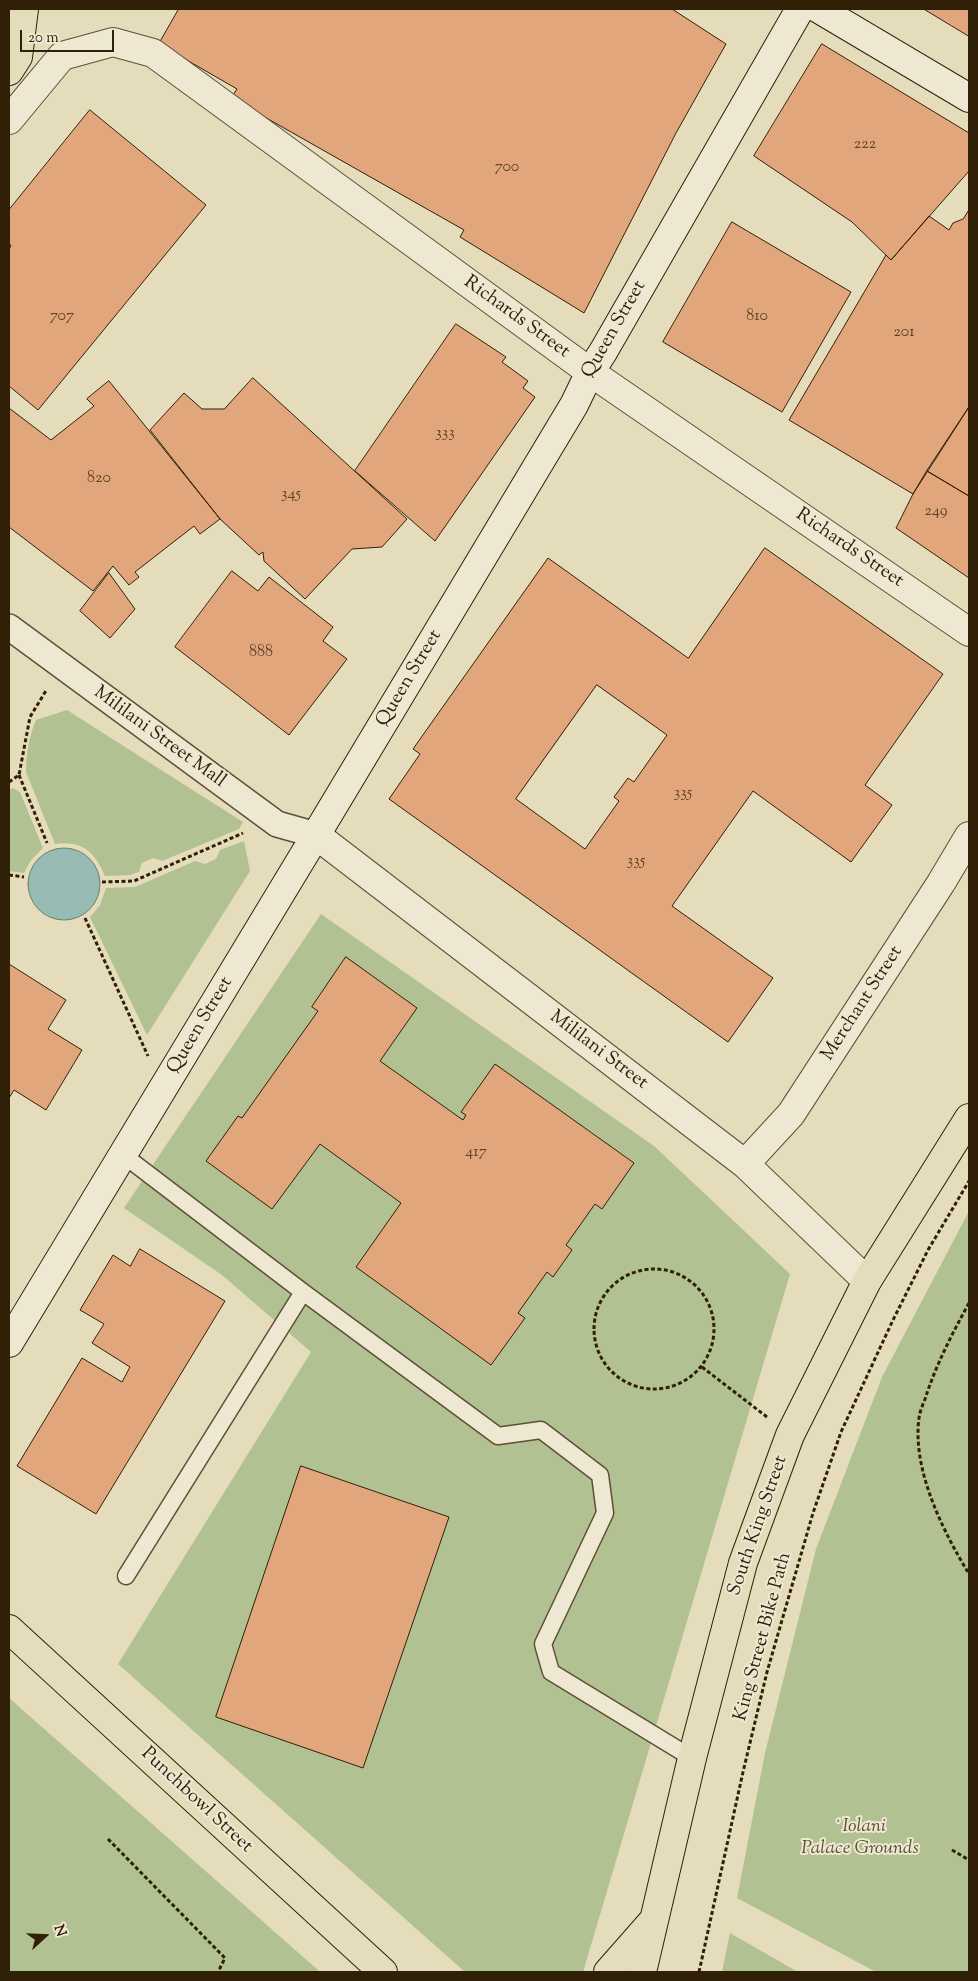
<!DOCTYPE html>
<meta charset="utf-8">
<style>
body{margin:0}
#map{position:relative;width:978px;height:1981px;overflow:hidden;background:#e5dcbb;font-family:"Sorts Mill Goudy",serif}
canvas{display:block}
.frame{position:absolute;inset:0;border:10px solid #312008;pointer-events:none}
.north{position:absolute;left:20px;top:1911px;width:50px;height:50px;-webkit-text-stroke:4px #eee8d3;paint-order:stroke;rotate:70deg;font-size:14px;font-weight:700;line-height:20px;text-align:center;color:#312008}
.north::after{content:'';display:block;margin:auto;width:18px;height:22px;background:#312008;clip-path:polygon(50% 0,100% 100%,50% 72%,0 100%)}
.scale{position:absolute;left:20px;top:30px;width:94px;height:22px;box-sizing:border-box;border:2px solid #312008;border-top:0;padding-left:6px;font-size:15px;line-height:18px;white-space:nowrap;color:#312008;-webkit-text-stroke:4px #eee8d3;paint-order:stroke}
</style>
<div id="map">
<canvas width="978" height="1981"></canvas>
<div class="frame"></div>
<div class="north">N</div>
<div class="scale">20 m</div>
</div>
<script>
const context = document.querySelector('canvas').getContext('2d');
context.lineJoin = 'round';
function fillPath(path, color) { context.fillStyle = color; context.fill(path, 'evenodd'); }
function strokePath(path, color, width, dash) { context.strokeStyle = color; context.lineWidth = width; context.lineCap = dash ? 'butt' : 'round'; context.setLineDash(dash || []); context.stroke(path); }
function write(font, color, halo, rows, align = 'center') {
  context.font = font + ' "Sorts Mill Goudy",serif'; context.lineWidth = 4; context.setLineDash([]); context.textBaseline = 'middle'; context.strokeStyle = halo; context.fillStyle = color; for (const [text, x, y, turn = 0] of rows) {
    context.save(); context.translate(x, y); context.rotate((+turn || 0) * Math.PI / 180); context.textAlign = isNaN(turn) ? turn : align; if (halo) context.strokeText(text, 0, 0); context.fillText(text, 0, 0); context.restore();
  }
}
fillPath(new Path2D(`
 M67 710 243 822 239 829 162 861 153 858 142 863 139 872 130 875 105 876C95 852 82 840 55 844L26 772C26 755 29 736 36 720Z
 M13 788 20 792 43 848 31 860 24 873 9 871V790Z
 M244 841 250 871 147 1035 90 917 100 905 106 888 135 887 195 861 205 864 216 859 220 850Z
 M321 914 654 1146 790 1274 583 1972H465L118 1664 311 1352 222 1275 124 1208Z
 M969 1211V1972H876L737 1898 765 1753 816 1549 882 1377Z
 M9 1698 318 1970 317 1972H9Z
 M730 1933 798 1972H722Z`), '#b2c192');
const water = new Path2D(`
 M28 884a36 36 0 1 1 72 0a36 36 0 1 1-72 0Z`);
fillPath(water, '#96bbb2');
strokePath(water, '#6e7d6e', 1);
const building = new Path2D(`
 M179 9H672L726 44 676 133 584 313 460 237 464 230 231 98 237 89 159 44Z
 M924 9H969V36Z
 M822 44 969 133V171L891 260 852 222 754 156Z
 M90 110 206 205 38 410 9 386V249L11 246 9 243V210Z
 M969 210V407L913 494 789 420 886 255 891 260 929 216 949 230 953 223 963 219Z
 M732 222 851 292 782 412 663 342Z
 M456 324 506 357 502 362 528 381 523 388 535 397 435 541 355 471Z
 M253 378 407 519 382 547 352 549 305 599 264 561 263 552 259 555 220 519 150 430 184 393 202 409H224Z
 M109 381 220 519 200 534 194 526 135 572 139 577 129 585 113 566 93 591 9 527V408L51 440 94 406 87 399Z
 M969 407V496L927 471Z
 M927 471 969 496V578L896 528 913 494Z
 M765 548 943 674 865 785 892 805 851 862 753 791 672 906 773 978 728 1042 389 799 420 754 413 749 548 558 688 658ZM597 685 667 735 634 782 628 778 614 797 619 801 585 849 516 799Z
 M232 571 258 591 269 577 333 627 323 641 347 659 289 735 175 647Z
 M109 573 135 609 110 638 80 611Z
 M346 957 417 1008 380 1061 463 1120 466 1115 461 1112 495 1064 634 1163 602 1209 595 1204 566 1245 572 1250 553 1277 547 1272 518 1313 525 1318 491 1365 356 1267 401 1203 320 1144 272 1209 206 1161 238 1116 242 1118 318 1011 312 1007Z
 M9 964 66 1000 48 1029 82 1050 46 1110 14 1090 9 1098Z
 M140 1249 225 1301 96 1514 17 1466 82 1358 122 1382 130 1367 92 1343 104 1324 80 1310 113 1255 130 1266Z
 M301 1466 449 1517 363 1768 216 1717Z`);
fillPath(building, '#e2a67d');
strokePath(building, '#312008', 1);
const service = new Path2D(`
 M122 1154 303 1292 498 1436 541 1430 600 1475 605 1513 543 1644 551 1672 692 1758
 M126 1576 303 1292`);
const pedestrian = new Path2D(`
 M9 627 277 824 316 835`);
const minor = new Path2D(`
 M316 835 745 1164 867 1281
 M745 1164 791 1114 941 883 969 836`);
const tertiary = new Path2D(`
 M9 120 62 56 113 42 153 53 590 372 969 632`);
const secondary = new Path2D(`
 M819 9 969 98
 M9 1343 316 835 574 405 590 372 603 352 800 9`);
const primary = new Path2D(`
 M9 71 18 57 24 9
 M9 1629 383 1972
 M608 1972 652 1922
 M642 1972 692 1758 743 1563 790 1435 867 1281 969 1118`);
strokePath(service, '#5e4f35', 19);
strokePath(pedestrian, '#5e4f35', 28);
strokePath(minor, '#5e4f35', 30);
strokePath(tertiary, '#5e4f35', 30);
strokePath(secondary, '#312008', 30);
strokePath(primary, '#312008', 30);
strokePath(new Path2D(`
 M19 775 47 843
 M9 782 19 775 30 717 47 689
 M9 875 24 877
 M102 882 134 881 243 833
 M85 918 148 1056
 M594 1329a60 60 0 1 1 120 0a60 60 0 1 1-120 0Z
 M969 1303C953 1332 938 1361 927 1393 925 1401 920 1409 919 1418 912 1470 943 1531 969 1574
 M702 1367 767 1417
 M108 1839 225 1958 218 1972
 M952 1850 969 1860
 M699 1972 743 1772 767 1672 813 1513 841 1432 893 1320 928 1250 969 1181`), '#312008', 3, [4, 2.5]);
strokePath(service, '#eee8d3', 16);
strokePath(pedestrian, '#eee8d3', 25);
strokePath(minor, '#eee8d3', 28);
strokePath(tertiary, '#eee8d3', 28);
strokePath(secondary, '#eee8d3', 28);
strokePath(primary, '#e5dcbb', 28);
write('16px', '#5d4225', null, [
 ["222",865,145],
 ["700",507,168],
 ["707",62,317],
 ["810",757,317],
 ["201",904,333],
 ["333",445,434],
 ["820",99,479],
 ["345",291,495],
 ["249",936,512],
 ["888",261,653],
 ["335",683,794],
 ["335",636,862],
 ["417",476,1153]
]);
write('19px', '#312008', '#eee8d3', [
 ["Richards Street",516,318,36],
 ["Queen Street",615,330,-60],
 ["Richards Street",849,549,34],
 ["Queen Street",410,679,-59],
 ["Mililani Street Mall",159,738,36],
 ["Merchant Street",863,1004,-57],
 ["Queen Street",201,1026,-59],
 ["Mililani Street",598,1051,37],
 ["South King Street",759,1526,-71],
 ["King Street Bike Path",764,1637,-75],
 ["Punchbowl Street",196,1801,43]
]);
write('italic 19px', '#585031', '#eee8d3', [
 ["ʻIolani",860,1828],
 ["Palace Grounds",860,1850]
]);
</script>
